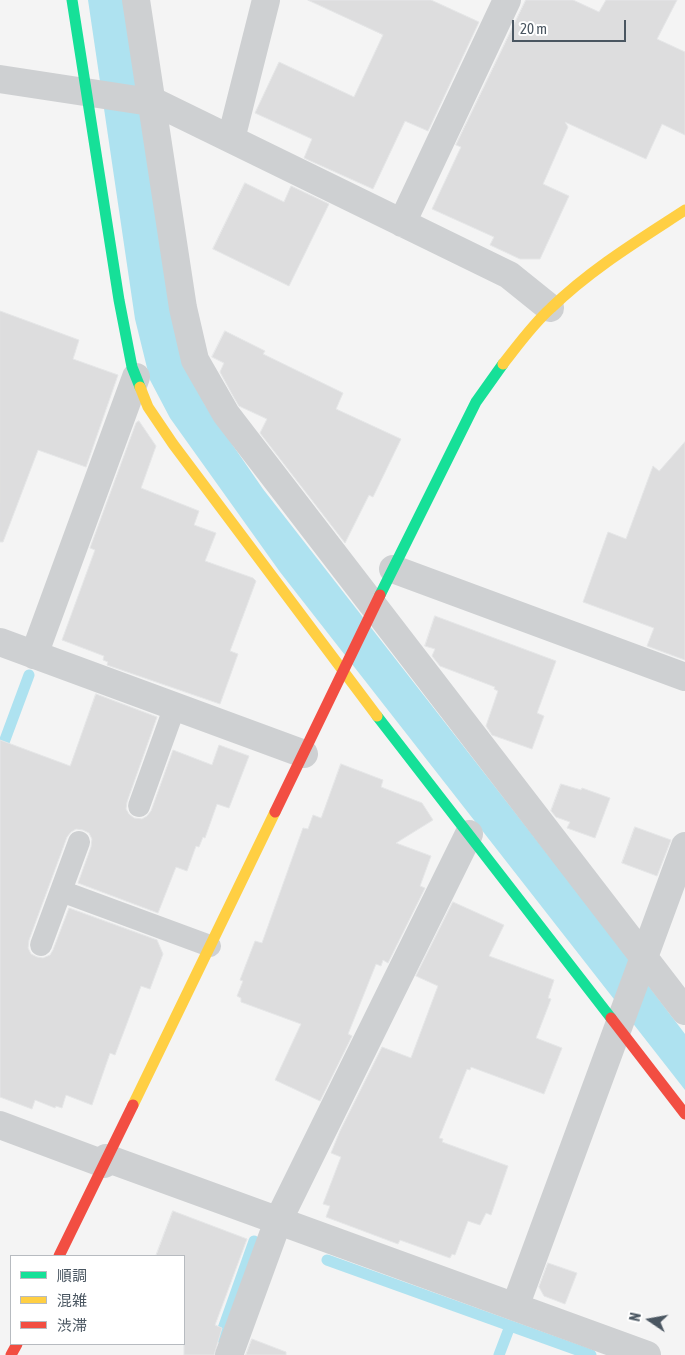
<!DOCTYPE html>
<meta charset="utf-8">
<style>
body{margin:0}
#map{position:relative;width:685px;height:1355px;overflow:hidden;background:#f4f4f4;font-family:"Asap Condensed","Noto Sans JP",sans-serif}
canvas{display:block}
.legend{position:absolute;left:10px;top:1255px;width:175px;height:90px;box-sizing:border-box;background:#fff;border:1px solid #b7bbc0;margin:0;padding:6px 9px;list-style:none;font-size:15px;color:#4a5661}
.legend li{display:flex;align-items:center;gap:10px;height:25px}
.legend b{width:25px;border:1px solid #b7bbc0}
.north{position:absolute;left:625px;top:1295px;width:50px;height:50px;-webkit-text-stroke:4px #fff;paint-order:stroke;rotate:282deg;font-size:14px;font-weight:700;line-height:20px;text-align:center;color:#4a5661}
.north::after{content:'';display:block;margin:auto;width:18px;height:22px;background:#4a5661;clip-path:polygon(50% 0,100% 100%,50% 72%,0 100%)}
.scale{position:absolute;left:512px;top:20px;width:114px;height:22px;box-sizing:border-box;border:2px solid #4a5661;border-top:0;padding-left:6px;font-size:15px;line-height:18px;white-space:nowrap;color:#4a5661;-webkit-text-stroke:4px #fff;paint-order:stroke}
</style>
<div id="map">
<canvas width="685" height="1355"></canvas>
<ul class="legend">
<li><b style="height:6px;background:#16e098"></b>順調</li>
<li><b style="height:6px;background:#ffcf43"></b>混雑</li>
<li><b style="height:6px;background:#f24e42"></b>渋滞</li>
</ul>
<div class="north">N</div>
<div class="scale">20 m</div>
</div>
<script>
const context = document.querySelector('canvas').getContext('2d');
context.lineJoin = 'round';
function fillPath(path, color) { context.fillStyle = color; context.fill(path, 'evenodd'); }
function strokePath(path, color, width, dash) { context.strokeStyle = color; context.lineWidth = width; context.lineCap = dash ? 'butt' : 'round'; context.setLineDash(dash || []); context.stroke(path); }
fillPath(new Path2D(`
 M88 0H124L205 405 263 489 591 910 685 1034V1090L280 572 170 418 150 380 135 319Z`), '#aee2f0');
strokePath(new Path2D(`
 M0 753 29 675
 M327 1260 591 1355
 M220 1337 254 1241
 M499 1355 510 1326`), '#aee2f0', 11);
const building = new Path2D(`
 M308 0H431L479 22 428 131 405 121 373 189 304 158 312 139 255 113 279 62 354 97 383 35Z
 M526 0H573L599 12 606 0H677L657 39 685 52V135L662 124 646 159 565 122 568 127 543 184 569 196 540 259H520L490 245 494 237 432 209 461 147 456 145Z
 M245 183 284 202 291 186 329 204 289 286 213 249Z
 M0 311 79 340 73 359 118 375 86 467 38 450 3 542H0Z
 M225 331 265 351 263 354 343 393 336 409 401 439 373 497 369 495 345 543 260 433 267 419 239 406 233 396 220 372 224 363 212 357Z
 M139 421 156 446 141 488 199 511 194 525 216 533 205 561 253 578 256 581 230 651 238 654 220 704 107 665 108 662 103 660 104 656 62 640 95 550 90 548 136 423Z
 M685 442V660L647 646 654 628 583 602 608 532 626 539 653 466 659 471Z
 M435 616 556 661 537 713 544 716 532 749 492 735 486 726 498 691 494 689 495 687 440 666 432 656 435 649 425 646Z
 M96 694 157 717 127 802 126 809 129 814 134 818 142 819 147 816 151 811 173 750 212 765 219 745 249 756 229 808 217 804 205 838 203 837 199 847 196 846 187 871 176 867 158 913 78 883 91 847 92 839 89 833 83 830 76 829 71 832 67 837 29 940 28 948 31 954 37 957 43 958 50 955 53 950 69 908 157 940 163 954 150 989 141 986 115 1055 110 1053 92 1105 66 1095 62 1108 56 1106 55 1108 35 1100 32 1109 0 1097V740L70 766Z
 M341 764 383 780 381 787 422 803 433 820 396 843 431 856 420 886 425 888 388 963 383 960 381 966 376 964 348 1034 352 1036 320 1101 275 1080 301 1024 241 1002V998L237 996 243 981 240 980 255 941 262 943 303 828 308 829 313 815 321 818Z
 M561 784 581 790 582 788 610 798 595 838 567 828 570 822 556 817 551 811Z
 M635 827 671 840 657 876 622 863Z
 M453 902 504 925 489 956 554 980 548 998 551 999 536 1038 562 1048 544 1094 471 1067 470 1070 467 1069 439 1138 443 1139 442 1142 508 1166 491 1215 486 1213 480 1225 468 1221 455 1255 452 1254 450 1258 400 1240 398 1244 326 1217 330 1206 323 1204 341 1157 331 1153 340 1131 382 1047 411 1058 438 986 416 976Z
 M173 1211 247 1239 215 1325 222 1328 214 1355H184V1256H156Z
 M548 1263 577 1273 565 1304 544 1296 539 1287Z
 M252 1339 286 1352V1355H246Z`);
fillPath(building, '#ddddde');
strokePath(building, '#e5e6e7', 1);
strokePath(new Path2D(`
 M139 806 175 706
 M61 891 210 946
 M41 945 79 842`), '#ced0d2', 22);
strokePath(new Path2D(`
 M136 0 183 308 195 360 226 414 685 1011
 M0 79 157 103 509 275 550 308
 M231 139 266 0
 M402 223 507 0
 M393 569 685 677
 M0 642 304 754
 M34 655 136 377
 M0 1125 104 1164
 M106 1158 647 1355
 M515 1307 685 846
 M229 1355 278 1221 469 834`), '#ced0d2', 28);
strokePath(new Path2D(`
 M72 0 119 300 132 367 140 387
 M380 595 476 402 503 364
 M377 716 611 1018`), '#16e098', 11);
strokePath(new Path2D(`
 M503 364C518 345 533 324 551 308 591 269 639 240 685 210
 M140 387 148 407 173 444 377 716
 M133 1105 275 812`), '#ffcf43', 11);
strokePath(new Path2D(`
 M275 812 380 595
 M611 1018 685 1114
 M59 1256 133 1105
 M11 1355 17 1344`), '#f24e42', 11);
</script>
